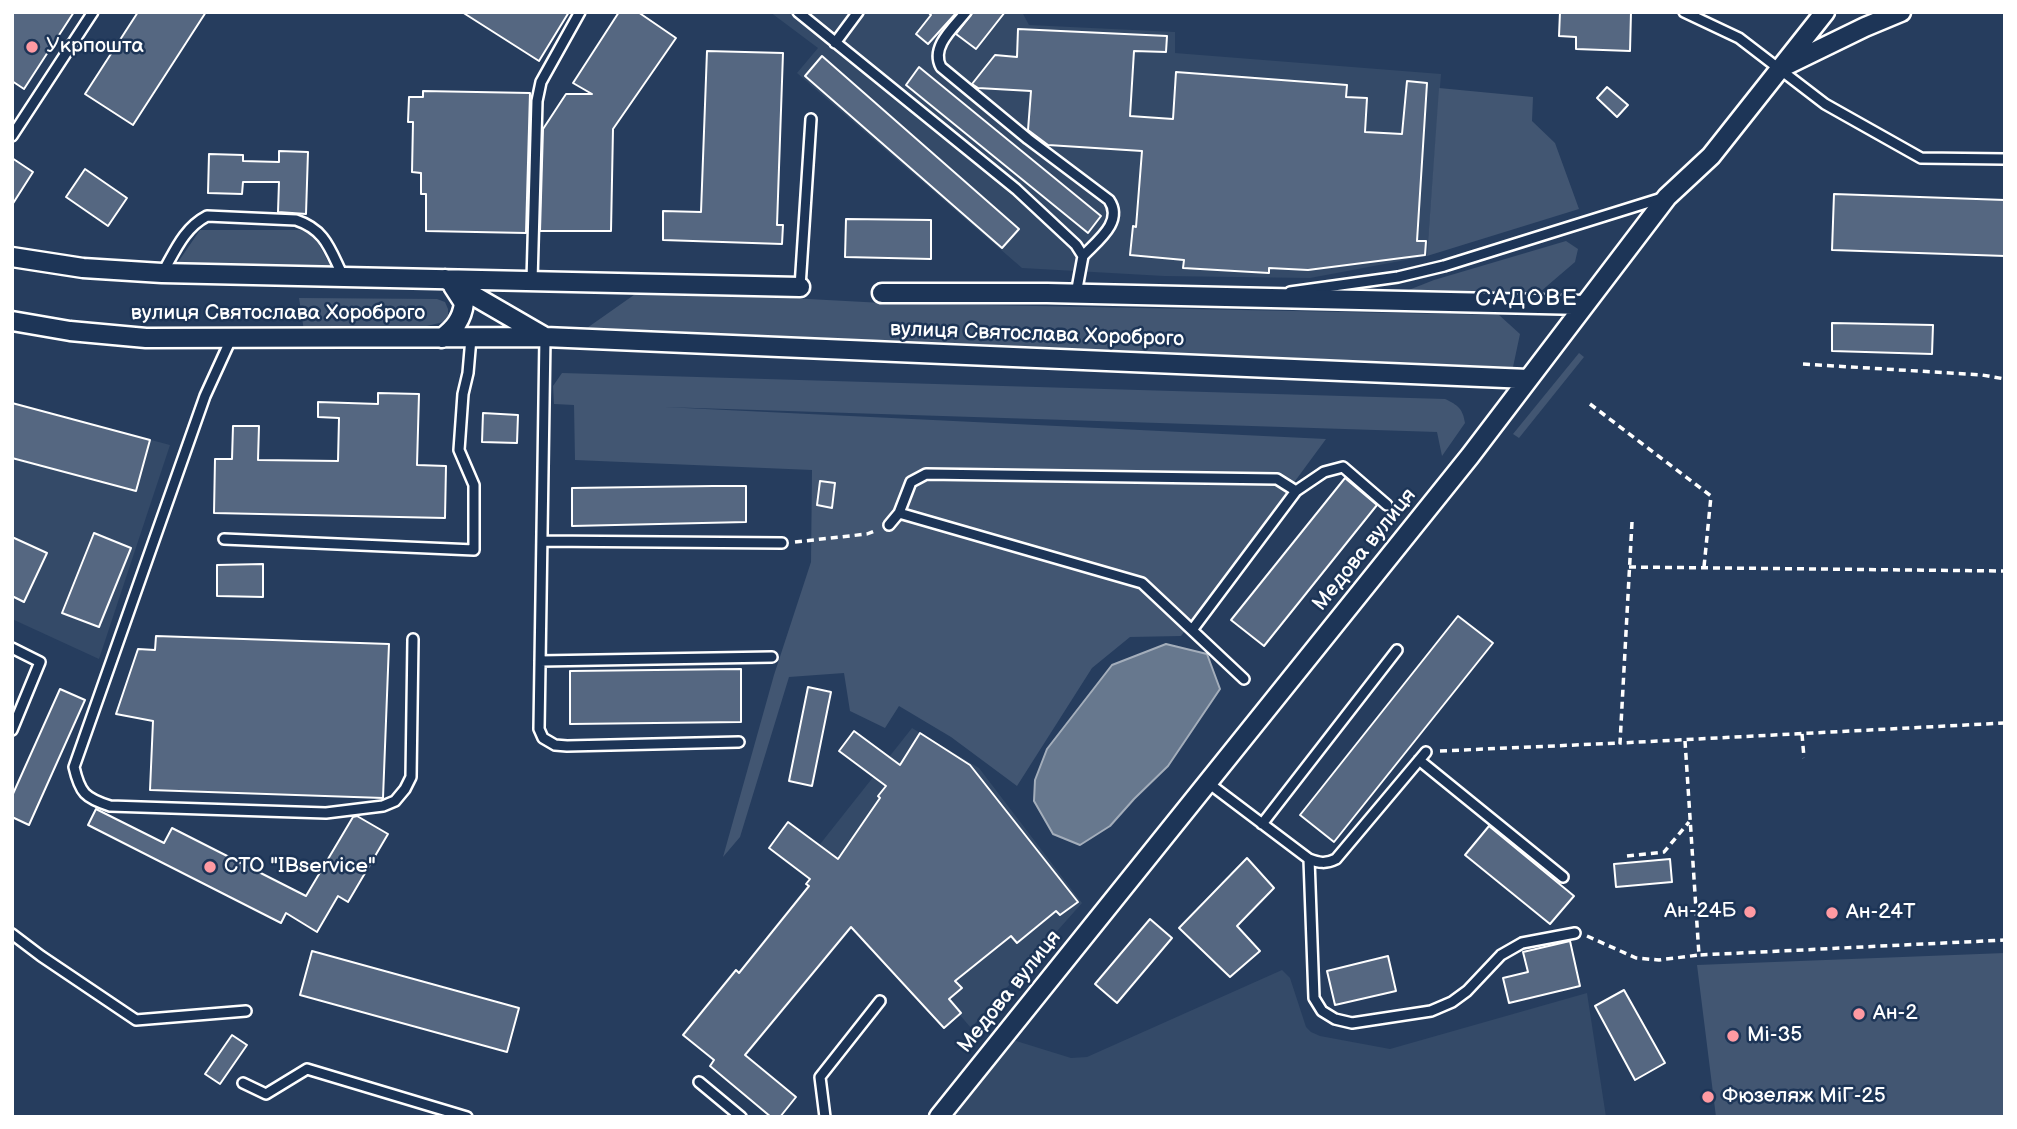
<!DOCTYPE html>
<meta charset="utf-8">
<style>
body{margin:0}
#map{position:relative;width:2017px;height:1129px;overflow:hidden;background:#263d5e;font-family:"Balsamiq Sans",sans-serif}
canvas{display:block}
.frame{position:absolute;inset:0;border:14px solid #fff;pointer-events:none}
</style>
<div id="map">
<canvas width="2017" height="1129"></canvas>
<div class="frame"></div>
</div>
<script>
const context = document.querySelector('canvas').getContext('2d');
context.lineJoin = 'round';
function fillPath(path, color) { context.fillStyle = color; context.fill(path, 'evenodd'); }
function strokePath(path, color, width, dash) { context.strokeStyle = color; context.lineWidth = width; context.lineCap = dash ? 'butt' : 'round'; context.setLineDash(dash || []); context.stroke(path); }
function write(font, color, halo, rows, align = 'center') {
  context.font = font + ' "Balsamiq Sans",sans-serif'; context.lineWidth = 5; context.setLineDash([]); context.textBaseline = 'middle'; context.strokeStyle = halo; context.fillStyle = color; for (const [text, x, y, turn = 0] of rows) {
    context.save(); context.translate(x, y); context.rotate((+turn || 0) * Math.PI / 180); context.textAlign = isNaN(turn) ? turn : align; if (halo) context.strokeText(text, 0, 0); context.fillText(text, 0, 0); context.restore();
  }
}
fillPath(new Path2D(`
 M770 12H1022L1029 25 1175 32V53L1441 74 1427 256 1310 278 1164 276 1022 268 797 73 818 48Z
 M12 403 170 445 99 659 12 619Z
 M912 728 979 768 1082 903 971 1028 817 848Z
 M1282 970 1290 978 1306 1027 1311 1032 1320 1036 1390 1049 1587 993 1606 1117H954L1013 1040 1071 1058 1087 1057Z`), '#344a68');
fillPath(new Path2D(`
 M1439 88 1533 97 1532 121 1555 143 1579 209 1427 256Z
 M200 230H305L318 243 332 269 176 265Z
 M1566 241 1578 249 1575 262 1540 292 1518 300 1335 291 1350 290 1401 293 1434 280Z
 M641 290 883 303 1499 315 1520 334 1513 367 587 328Z
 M299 298 437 299 445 302 448 309V321L405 331H304Z
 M1579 353 1584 357 1519 438 1513 434Z
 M562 373 1445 399C1458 405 1463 409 1465 423L1442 456 1437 432 664 407 1326 439 1181 636 1130 637 1092 668 1017 786 951 737 899 706 885 728 850 711 844 673 789 677 740 837 723 857 774 675 811 562 812 470 575 460 574 405 554 404 553 386Z
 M2005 953V1117H1716L1697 965Z`), '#425672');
const water = new Path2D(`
 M1166 644 1207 654 1220 689 1168 766 1134 799 1110 826 1080 845 1053 834 1034 801 1035 780 1047 749 1112 665Z`);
fillPath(water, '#67788e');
strokePath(water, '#a4aebb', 2);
const building = new Path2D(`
 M12 12H74L24 89 12 81Z
 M138 12H206L133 125 85 94Z
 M462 12H569L539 61Z
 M619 12H638L676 38 613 129 611 231H540L543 129 566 94H592L573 83Z
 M928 12H957L928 44 916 34 931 15Z
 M973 12H1005L976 49 956 34Z
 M1560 12H1631L1630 51 1576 49V37L1559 36Z
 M1018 29 1167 36 1166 52 1134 51 1130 116 1173 119 1176 72 1347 85 1346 97 1367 98 1365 132 1402 134 1407 81 1427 83 1417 241H1426L1425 255 1308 270 1269 268V273L1183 268 1184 260 1130 255 1133 226 1136 227 1142 151 1048 145 1028 130 1031 91 978 88 972 84 995 55 1017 57Z
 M707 51 783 53 777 225H783L782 244 663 240V211L701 212Z
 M822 56 1019 229 1002 248 805 76Z
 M919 67 1101 216 1088 233 906 85Z
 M1607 87 1628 105 1617 117 1597 98Z
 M423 91 530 93 526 233 426 231V194H421V173L412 172 413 122H408L409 97H423Z
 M279 151 308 152 306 214 278 212 279 182H243L242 194 208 193 209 154 243 155V161L279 162Z
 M12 158 33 172 12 205Z
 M85 169 127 198 108 226 66 197Z
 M1834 194 2005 200V256L1832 250Z
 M846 219 931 220V259L845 257Z
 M1832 323 1933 325 1932 354 1832 351Z
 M378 393 419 394 417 465 446 466 445 518 214 513 215 459H232L233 426H259L258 460 338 461 339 418 318 417V402L378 404Z
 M12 403 150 440 136 491 12 458Z
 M483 413 518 415 517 443 482 442Z
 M1345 478 1377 505 1264 646 1231 620Z
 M820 481 835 483 832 508 817 505Z
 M713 486H746V522L572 526V488Z
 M94 533 131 548 99 627 62 613Z
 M12 537 47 553 24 602 12 596Z
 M263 564V597L217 596V565Z
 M1458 616 1493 643 1334 842 1300 815Z
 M156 636 389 644 383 798 150 790 153 721 116 714 138 649 155 650Z
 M741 669V722L570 724V671Z
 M808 687 831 692 812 786 789 781Z
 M60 689 85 700 29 825 12 817V796Z
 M854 731 900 765 920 733 970 765 1078 902 1060 915 1056 911 1017 943 1011 936 955 981 962 988 949 999 961 1013 944 1028 851 927 745 1055 796 1097 780 1117H771L710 1066 714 1060 683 1035 736 970 739 973 809 886 806 884 810 879 769 848 788 822 838 859 880 798 878 796 886 786 839 751Z
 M96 809 164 843 172 828 306 896 353 817 357 816 388 834 348 902 338 896 317 932 286 913 281 923 88 825Z
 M1489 826 1574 896 1550 924 1465 855Z
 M1247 858 1274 888 1237 926 1260 951 1230 977 1179 928Z
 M1670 859 1672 882 1616 887 1614 864Z
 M1150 919 1172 938 1117 1003 1095 984Z
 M1570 941 1580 986 1509 1003 1503 978 1528 972 1523 952Z
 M312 951 519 1008 507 1052 300 995Z
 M1388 956 1396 991 1335 1005 1327 971Z
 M1624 990 1665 1063 1635 1080 1595 1006Z
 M232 1035 247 1045 220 1084 205 1074Z`);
fillPath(building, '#556781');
strokePath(building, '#fff', 2);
const service = new Path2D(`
 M798 12 1016 189 1076 245 1083 256 1076 294
 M966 12C954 27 930 47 941 67L1028 139 1109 200C1124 222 1097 241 1083 256
 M1684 12 1739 38 1825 104 1921 158 2005 159
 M835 43 858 12
 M12 136 93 12
 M163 272C175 251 184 228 207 216L296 220C326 230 330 250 343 276
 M532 281 537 101 541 82 580 12
 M800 287 811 119
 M1290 292 1398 277 1444 266 1662 198
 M545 337 539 729 543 738 555 745 567 746 739 742
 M231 339 205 396 74 767C80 793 85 798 110 806L326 813 383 806 395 801 405 789 411 777 413 639
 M899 513 1142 583 1244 679
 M889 525 899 513 911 482 926 474 1277 479 1296 491
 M224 539 474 550V485L459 450 463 394 468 373 471 338
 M542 541 782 543
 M1192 630 1296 491 1324 472 1343 467 1387 505
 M12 648 40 662 12 730
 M540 661 772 657
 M1419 760 1563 877
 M1207 782 1309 859C1319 863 1326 864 1336 859L1426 752
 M1262 824 1397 650
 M1309 859 1314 998 1322 1011 1335 1019 1352 1023 1431 1011 1452 1002 1467 991 1501 955 1522 943 1575 933
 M12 934 41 956 136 1020 246 1011
 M699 1082 741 1117
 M243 1083 266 1094 307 1069 467 1117
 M825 1117 820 1077 880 1001`);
const minor = new Path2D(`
 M1787 65 1865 27 1901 12
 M12 257 83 268 162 273 800 287
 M445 279 545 337
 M882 293H1047L1584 305
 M12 321 70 331 146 338 545 337 1528 379
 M442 338C455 328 462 319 464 303L453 286
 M939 1117 1470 456 1667 197 1711 156 1825 12`);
strokePath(service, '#fff', 14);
strokePath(minor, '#fff', 23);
strokePath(new Path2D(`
 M1803 364 1982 375 2005 379
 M1590 404 1711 496 1704 567
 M1632 522 1620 743 2005 723
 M795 542 867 534 877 530
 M1629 567 2005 571
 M1802 734 1804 758
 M1685 741 1699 955 2005 940
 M1440 751 1620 743
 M1627 856 1664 852 1689 822
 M1587 936 1636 958 1659 960 1699 955`), '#fff', 3.5, [7, 5]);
strokePath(service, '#1d3557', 9);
strokePath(minor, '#1d3557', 18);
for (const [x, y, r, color] of [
 [32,47,7,"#ff9aa2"],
 [210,867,7,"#ff9aa2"],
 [1750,912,7,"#ff9aa2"],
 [1832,913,7,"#ff9aa2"],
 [1859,1014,7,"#ff9aa2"],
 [1733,1036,7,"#ff9aa2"],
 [1708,1097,7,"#ff9aa2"]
]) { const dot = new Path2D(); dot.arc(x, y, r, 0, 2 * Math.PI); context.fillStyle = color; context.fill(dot); strokePath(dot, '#1d3557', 2.5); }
write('21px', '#fff', '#1d3557', [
 ["Укрпошта",46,47],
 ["СТО \"IBservice\"",224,867],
 ["Ан-24Б",1736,912,"right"],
 ["Ан-24Т",1846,913],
 ["Ан-2",1873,1014],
 ["Мі-35",1747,1036],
 ["Фюзеляж МіГ-25",1722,1097]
], 'left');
write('21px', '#fff', '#1d3557', [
 ["вулиця Святослава Хороброго",278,314],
 ["вулиця Святослава Хороброго",1037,335,2],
 ["Медова вулиця",1365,550,-51],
 ["Медова вулиця",1010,992,-51]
]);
context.letterSpacing = '2px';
write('23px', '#fff', '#1d3557', [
 ["САДОВЕ",1527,299]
]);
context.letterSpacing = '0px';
</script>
